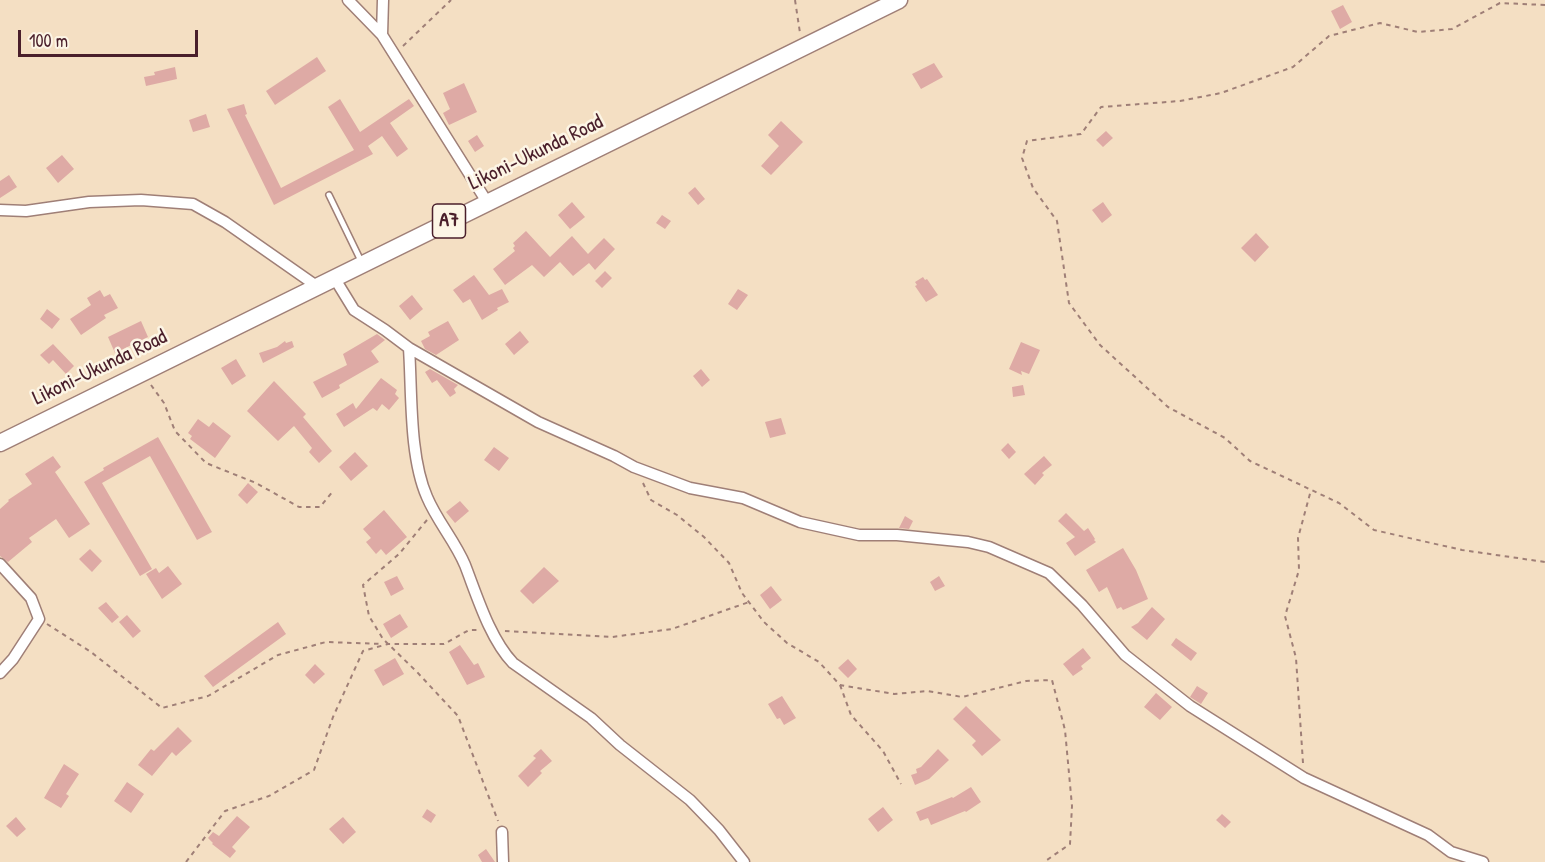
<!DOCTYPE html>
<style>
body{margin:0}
#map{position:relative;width:1545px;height:862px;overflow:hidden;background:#f4dfc3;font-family:"Patrick Hand",sans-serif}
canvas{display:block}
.scale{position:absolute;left:18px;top:30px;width:180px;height:27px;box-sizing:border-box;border:3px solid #4a1f2b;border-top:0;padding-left:8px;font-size:18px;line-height:21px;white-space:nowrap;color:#4a1f2b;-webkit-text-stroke:4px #fcf5e5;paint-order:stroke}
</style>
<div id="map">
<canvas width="1545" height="862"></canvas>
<div class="scale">100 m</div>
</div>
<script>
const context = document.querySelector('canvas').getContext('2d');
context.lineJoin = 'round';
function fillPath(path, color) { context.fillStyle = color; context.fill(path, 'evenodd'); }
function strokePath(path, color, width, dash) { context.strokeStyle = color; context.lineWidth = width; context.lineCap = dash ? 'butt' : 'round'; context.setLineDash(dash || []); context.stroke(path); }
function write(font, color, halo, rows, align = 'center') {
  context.font = font + ' "Patrick Hand",sans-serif'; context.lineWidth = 5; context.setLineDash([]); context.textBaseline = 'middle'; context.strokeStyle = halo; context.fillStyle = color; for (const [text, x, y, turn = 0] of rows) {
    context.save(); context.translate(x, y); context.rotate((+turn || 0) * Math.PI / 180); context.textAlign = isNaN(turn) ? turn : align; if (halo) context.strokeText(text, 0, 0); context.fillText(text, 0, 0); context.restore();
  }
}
fillPath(new Path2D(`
 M1343 5 1352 22 1340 29 1331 11Z
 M317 57 326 71 275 105 266 91Z
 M934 63 943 77 921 89 912 74Z
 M175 67 177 79 146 86 144 77 155 75 154 72Z
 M464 83 477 112 449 125 443 113 450 109 443 93Z
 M340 99 360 132 409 99 414 106 390 123 408 149 397 157 382 136 368 146 373 154 274 205 227 109 244 104 247 114 245 115 281 188 354 150 328 107Z
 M206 114 210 127 193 132 189 120Z
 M781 121 803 142 771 175 761 166 779 146 768 135Z
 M1106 131 1113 138 1103 147 1096 140Z
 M477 135 484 146 475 152 468 141Z
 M62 155 74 169 58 183 46 168Z
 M9 175 17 187 0 198V181Z
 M695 187 705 199 698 205 688 193Z
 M572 202 585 217 570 229 558 215Z
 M1103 202 1112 215 1102 223 1092 210Z
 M662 215 671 221 665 229 656 223Z
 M526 231 550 257 572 236 588 254 604 238 615 249 595 270 589 263 573 276 560 262 544 277 532 265 505 285 493 269 515 251 513 248 515 246 513 243Z
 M1256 233 1269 247 1255 262 1241 248Z
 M605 271 612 278 602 288 595 281Z
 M474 275 489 295 502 289 509 302 497 308 498 310 482 320 470 299 463 303 453 290Z
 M923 277 925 280 927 279 938 295 926 302 915 286 917 285 915 282Z
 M738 289 748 295 737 310 728 304Z
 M100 290 104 297 110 294 118 308 104 315 106 318 81 335 70 319 91 305 87 298Z
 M412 295 423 309 410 320 399 306Z
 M47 309 60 319 52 329 40 319Z
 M141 321 148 337 115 353 108 337Z
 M448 321 459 340 436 355 425 349 421 341 430 336 428 332Z
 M520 331 529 342 514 355 505 344Z
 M377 334 385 340 371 351 379 362 339 385 340 388 322 398 313 382 347 365 343 354Z
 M285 341 286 343 292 341 294 347 263 363 259 353 277 347Z
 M1021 342 1040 350 1029 374 1021 371 1022 375 1009 369Z
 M53 344 74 366 66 374 53 360 49 364 40 355Z
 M236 359 246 376 232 385 221 368Z
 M430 369 458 385 454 389 456 393 450 397 437 380 432 383 425 372Z
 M701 369 710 380 702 387 693 376Z
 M381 378 397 390 395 394 399 398 389 410 382 404 377 411 373 408 344 427 336 414 353 403 356 409Z
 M274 381 306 414 303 417 332 451 319 463 309 452 312 448 294 426 278 441 247 411Z
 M1023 385 1025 395 1013 397 1012 387Z
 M781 418 786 434 770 438 765 422Z
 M198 419 209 427 213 422 231 436 215 458 190 439 192 436 188 433Z
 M158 437 212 532 197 540 150 456 102 483 152 569 140 576 84 482 104 470 103 468Z
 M1008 443 1016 452 1009 459 1001 450Z
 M494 447 509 458 499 471 484 460Z
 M355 452 368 466 351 481 339 467Z
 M53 456 61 467 55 472 90 524 69 538 56 519 29 538 32 542 8 562 0 556V509L9 501 8 500 32 484 25 474Z
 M1044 456 1052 465 1042 473 1044 475 1035 485 1024 474Z
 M248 483 258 492 247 504 238 495Z
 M460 501 469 511 455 523 446 512Z
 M384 510 407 537 386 555 381 549 376 554 366 542 371 538 363 529Z
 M1066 513 1084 531 1088 528 1095 539 1094 540 1096 542 1075 556 1066 543 1075 537 1058 521Z
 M905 516 913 521 909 529 899 528Z
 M1123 548 1136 570 1148 599 1123 610 1121 607 1117 609 1107 587 1099 592 1086 570Z
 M90 549 102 561 92 572 79 559Z
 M168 566 182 584 162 599 146 574 156 568 159 573Z
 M544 567 559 581 533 604 520 591Z
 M397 576 404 589 391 596 384 582Z
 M939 576 945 586 935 591 930 582Z
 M771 586 782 600 770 609 760 595Z
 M106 602 119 617 112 623 98 608Z
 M1152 607 1165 619 1147 640 1131 627 1138 623Z
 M400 614 408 627 391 638 383 624Z
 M127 615 141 631 133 638 119 622Z
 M278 622 286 634 213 687 204 676Z
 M1176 638 1197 653 1191 661 1171 645Z
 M460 645 474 665 478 663 485 677 467 685 449 652Z
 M1083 648 1091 658 1081 666 1083 669 1073 676 1063 664Z
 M395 658 404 674 383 686 374 670Z
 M848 659 857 669 848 678 838 668Z
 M315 664 325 674 314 684 305 675Z
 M1197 686 1208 693 1201 704 1190 697Z
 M1156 693 1172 707 1160 720 1144 707Z
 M782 696 796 718 784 725 780 718 777 719 768 704Z
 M966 706 1001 740 982 756 972 745 976 741 953 719Z
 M178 727 192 741 176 756 172 752 152 776 138 765 151 749 154 751Z
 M541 749 552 761 540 771 542 773 528 787 518 776 536 758 533 756Z
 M938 749 949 760 929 779 915 785 911 775 917 773 916 769 921 767Z
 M64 764 79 774 66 794 69 796 61 808 44 798Z
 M127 782 144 794 131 813 114 801Z
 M971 787 981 802 966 812 965 811 931 825 928 818 920 821 916 812 952 797 953 798Z
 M883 807 893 820 878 832 868 819Z
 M427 809 436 815 431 823 422 817Z
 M1222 814 1231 822 1225 828 1216 820Z
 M237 816 250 827 232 847 236 851 230 858 212 844 213 843 208 838 213 832 219 836Z
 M16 817 26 829 17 837 6 826Z
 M343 817 356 832 343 844 329 829Z
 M486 849 495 862H482L478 855Z`), '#deaaa5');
const service = new Path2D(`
 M329 195 361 261`);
const minor = new Path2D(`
 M348 0 382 35 487 202
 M382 35 383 0
 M0 210 26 211 89 202 141 200 193 204 225 222 318 287
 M335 279 354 310 385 330 409 348 538 422 614 456 634 467 690 488 743 498 800 522 859 535H897L968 542 989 547 1049 573 1082 605 1125 655 1190 706 1304 778 1428 835 1451 852 1483 862
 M409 348C412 392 409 456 427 497 437 521 455 541 465 565 477 596 490 639 513 663L591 718 620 745 690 800 719 830 744 862
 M0 564 31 598 39 619 13 659 0 673
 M502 832 503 862`);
const trunk = new Path2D(`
 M0 443 899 0`);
strokePath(service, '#9f7f77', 8);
strokePath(minor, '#9f7f77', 13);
strokePath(trunk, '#9f7f77', 19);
strokePath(new Path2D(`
 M795 0 800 33
 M1545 5 1500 3 1452 29 1418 32 1380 23 1329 36 1293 67 1221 93 1180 101 1101 107 1081 134 1027 141 1022 158 1033 188 1057 221 1069 303 1100 345 1168 407 1225 438 1250 461 1339 503 1374 530 1462 550 1545 562
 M403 46 451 0
 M151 385 164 403 175 431 206 463 256 483 299 507H320L334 490
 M643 483 651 500 677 515 704 537 729 563 742 593 764 622 787 643 819 662 840 685 894 694 928 691 962 697 1026 681 1052 680 1065 730 1072 806 1070 844 1044 862
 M427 520 399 554 363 585 369 616 383 639 417 672 458 716 498 821
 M47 624 91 652 162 708 208 696 278 655 326 642 383 644
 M505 631 612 637 672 629 749 602
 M840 685 851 715 883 751 901 784
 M1303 763 1296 658 1285 616 1299 570 1298 538 1311 490
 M186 862 225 811 269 796 314 770 333 717 363 651 388 644H444L469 630H478`), '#9f7f77', 2, [4.5, 4.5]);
strokePath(service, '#fff', 5);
strokePath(minor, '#fff', 10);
strokePath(trunk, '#fff', 16);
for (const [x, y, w] of [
 [449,221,33]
]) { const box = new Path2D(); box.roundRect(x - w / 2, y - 17, w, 34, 4.5); context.fillStyle = '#fcf5e5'; context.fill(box); strokePath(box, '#4a1f2b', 1.5); }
write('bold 20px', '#4a1f2b', null, [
 ["A7",449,221]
]);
write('21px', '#4a1f2b', '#fcf5e5', [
 ["Likoni-Ukunda Road",536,153,-26],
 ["Likoni-Ukunda Road",100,368,-26]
]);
</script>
